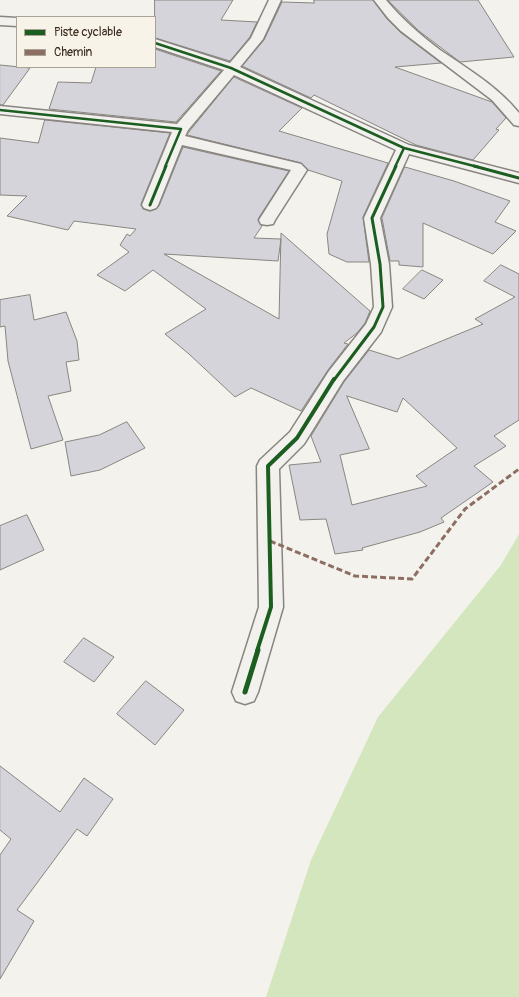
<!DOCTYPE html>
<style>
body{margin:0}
#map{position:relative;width:519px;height:997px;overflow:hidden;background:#f4f2ec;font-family:Pangolin,sans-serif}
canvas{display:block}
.legend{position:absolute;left:16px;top:16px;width:140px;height:52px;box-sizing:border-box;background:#f7f3e8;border:1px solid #aca397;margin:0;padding:5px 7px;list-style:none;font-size:12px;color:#3b2a1e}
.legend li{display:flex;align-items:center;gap:8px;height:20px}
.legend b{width:20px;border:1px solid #aca397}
</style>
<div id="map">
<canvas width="519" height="997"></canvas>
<ul class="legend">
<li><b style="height:5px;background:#1b5e20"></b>Piste cyclable</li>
<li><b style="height:5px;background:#8d6e63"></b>Chemin</li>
</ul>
</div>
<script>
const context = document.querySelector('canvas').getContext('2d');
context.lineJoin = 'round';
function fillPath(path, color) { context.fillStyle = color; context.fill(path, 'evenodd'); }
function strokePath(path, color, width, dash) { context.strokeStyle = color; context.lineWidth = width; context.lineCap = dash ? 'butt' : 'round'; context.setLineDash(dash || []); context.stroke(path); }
fillPath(new Path2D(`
 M519 534V997H266L311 860 378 717 501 565Z`), '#d3e6be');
const building = new Path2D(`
 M155 0H233L221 20 257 22 250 37 230 61 155 38Z
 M314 0H373L387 19 400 32 441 63 395 67 492 102 506 118 496 129 499 130 473 160 416 145 314 95 311 98 242 66 264 40 282 2 314 3Z
 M388 0H478L514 57 460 62 419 31Z
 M155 49 221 71 176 122 49 109 58 82 91 83 96 67H155Z
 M0 65 30 68 3 105H0Z
 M234 77 302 108 279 131 388 163 363 217 369 262H347L329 254 327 234 342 181 308 170 301 163 187 135Z
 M45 120 170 133 141 204 143 209 150 211 156 209 159 206 183 147 289 171 258 219 262 226 254 238 281 239 278 261 164 254 279 319 281 233 370 311 365 323 357 333 344 343 348 344 328 370 301 411 251 388 235 397 189 354 165 334 206 309 153 270 125 291 97 275 129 252 120 245 127 234 130 236 136 229 74 221 68 230 7 216 27 196 0 195V138L38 143Z
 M405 167 454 181 510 201 495 222 516 231 493 254 423 223V267L399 265V261H390L382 218Z
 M501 265 519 274V420L494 436 506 446 474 466 493 482 441 518 444 522 420 532 362 548 363 550 335 554 326 519 300 520 289 465 321 462 311 436 344 382 369 350 398 359 483 324 475 319 515 297 484 281ZM347 396 397 412 403 398 457 448 416 476 427 486 352 505 340 455 369 449Z
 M422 270 443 280 424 299 403 289Z
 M30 295 34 320 66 312 77 341 79 360 66 362 71 391 48 396 63 440 31 449 8 361 5 326 0 327V300Z
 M127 422 145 448 100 470 71 476 65 442 99 435Z
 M27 515 44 550 0 570V526Z
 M84 638 114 657 94 682 64 662Z
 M146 681 184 710 155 745 117 714Z
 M0 766 60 812 84 778 113 799 87 836 77 829 17 910 34 921 0 979V855L11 839 0 830Z`);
fillPath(building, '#d6d4db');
strokePath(building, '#898580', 1);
const minor = new Path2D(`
 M269 0H281L263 39 240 67 409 145 519 173V183L409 154 380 218 389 264 392 307 381 332 343 381 304 444 279 469 283 607 258 692 254 701 245 704 236 701 232 692 259 607 257 466 260 460 290 432 329 371 366 324 374 307 371 264 364 218 396 150 234 75 188 130 185 136 301 164 307 170 275 220 273 224 267 225 261 224 259 220 291 170 182 145 158 205 156 208 150 210 144 208 142 205 172 132 0 114V106L177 124 224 70 155 47V39L230 63 251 38Z
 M374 0H386C402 19 420 35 440 50 468 69 497 86 519 113V126L514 125 492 100 401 31 388 18Z
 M0 17 17 18V26L0 25Z`);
strokePath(minor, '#898580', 3);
fillPath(minor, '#f2f1ed');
strokePath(new Path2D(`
 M270 541 355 576 412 579 465 509 519 469`), '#8d6e63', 3, [6, 3]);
strokePath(new Path2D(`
 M155 43 231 68 404 148 478 167
 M0 110 181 129 165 167
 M395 167 404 148`), '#1b5e20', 2.5);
strokePath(new Path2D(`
 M474 166 519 178
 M150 205 166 166
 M334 380 374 327 383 307 380 264 372 218 396 166`), '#1b5e20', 3);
strokePath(new Path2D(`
 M257 651 271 607 268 466 297 438 334 379`), '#1b5e20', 4);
strokePath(new Path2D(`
 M245 692 258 650`), '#1b5e20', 5);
</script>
